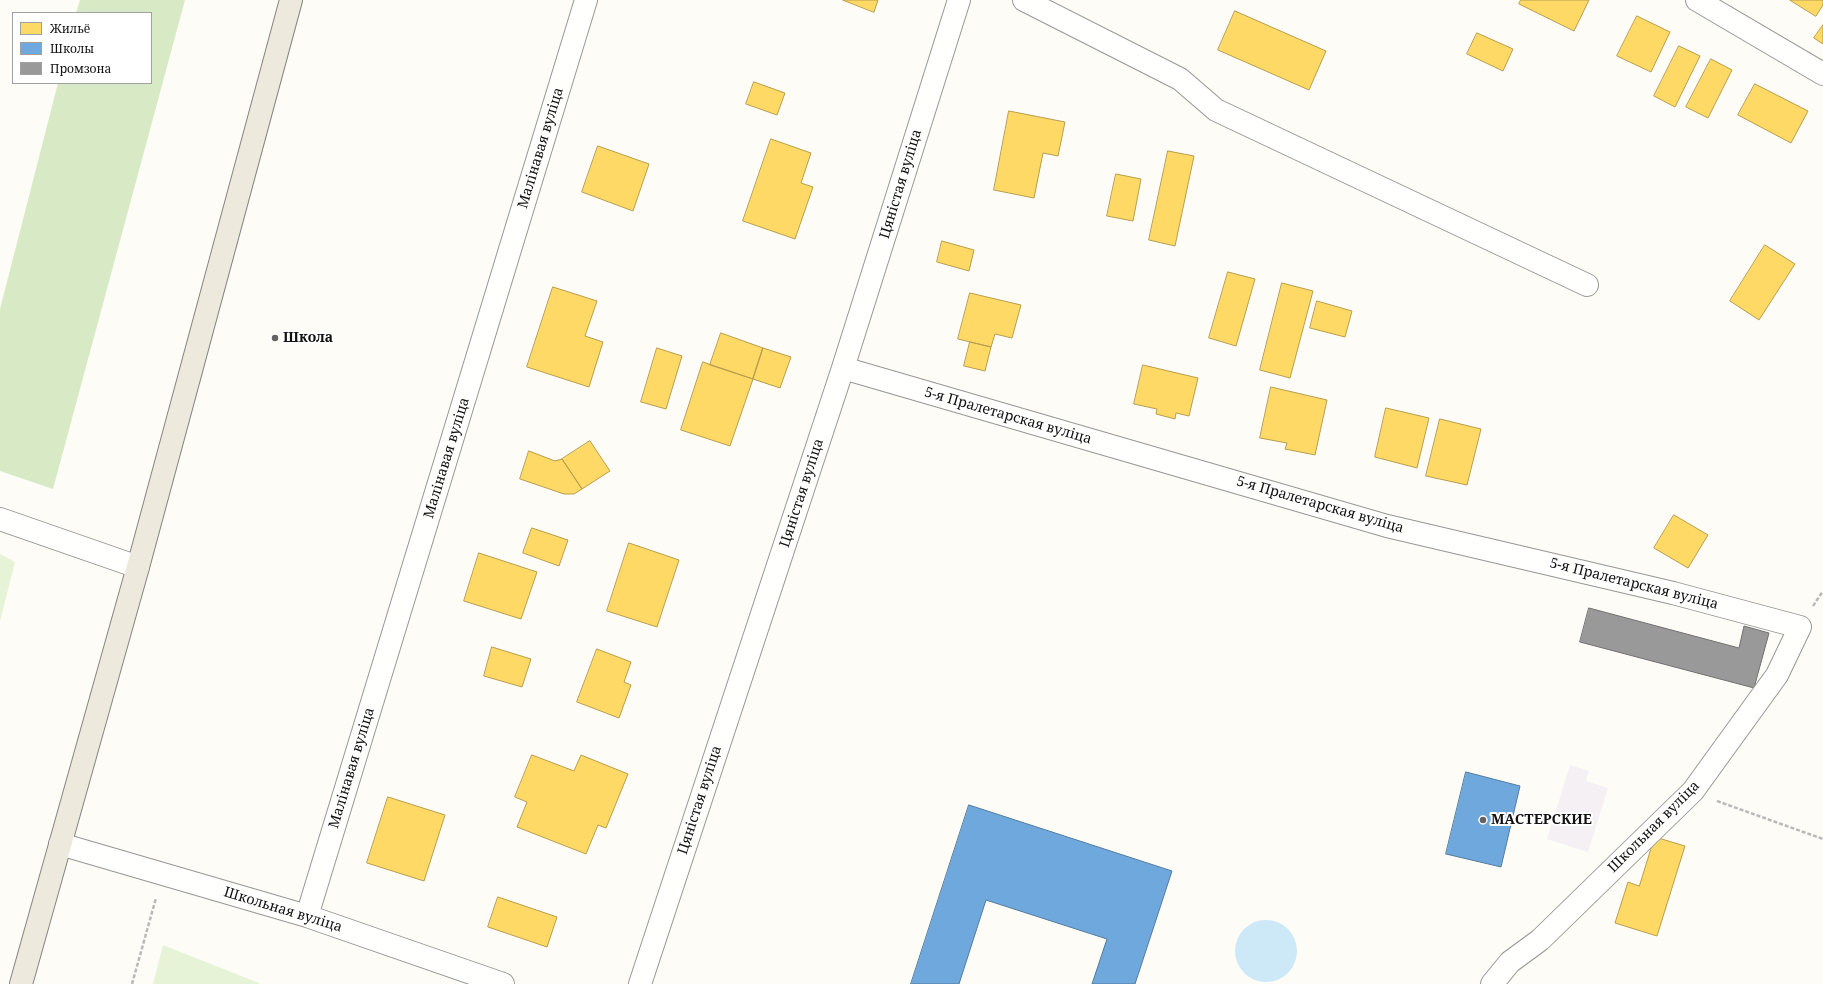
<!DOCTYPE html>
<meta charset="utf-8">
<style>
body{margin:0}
#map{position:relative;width:1823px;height:984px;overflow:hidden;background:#fdfcf7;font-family:"Noto Serif",serif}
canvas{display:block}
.legend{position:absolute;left:12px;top:12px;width:140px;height:72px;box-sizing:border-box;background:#fff;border:1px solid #a0a0a0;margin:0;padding:5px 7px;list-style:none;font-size:12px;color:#111}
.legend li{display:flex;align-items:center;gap:8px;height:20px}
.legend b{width:20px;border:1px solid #a0a0a0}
</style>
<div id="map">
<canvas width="1823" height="984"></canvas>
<ul class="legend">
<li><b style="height:11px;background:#ffd966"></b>Жильё</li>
<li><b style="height:11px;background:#6fa8dc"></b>Школы</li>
<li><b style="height:11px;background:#999"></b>Промзона</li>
</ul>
</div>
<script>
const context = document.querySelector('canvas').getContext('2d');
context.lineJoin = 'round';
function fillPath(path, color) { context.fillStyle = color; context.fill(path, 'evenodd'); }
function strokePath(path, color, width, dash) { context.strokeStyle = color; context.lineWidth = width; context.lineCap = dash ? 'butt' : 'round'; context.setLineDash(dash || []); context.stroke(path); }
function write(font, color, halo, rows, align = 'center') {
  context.font = font + ' "Noto Serif",serif'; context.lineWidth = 4; context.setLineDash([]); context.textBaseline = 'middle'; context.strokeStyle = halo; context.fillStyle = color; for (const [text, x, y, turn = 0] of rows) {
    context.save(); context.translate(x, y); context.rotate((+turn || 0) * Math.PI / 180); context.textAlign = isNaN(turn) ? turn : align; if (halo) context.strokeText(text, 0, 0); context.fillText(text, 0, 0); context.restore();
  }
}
fillPath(new Path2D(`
 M1570 765 1589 771 1586 781 1608 788 1588 852 1547 839Z`), '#f5f0f3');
fillPath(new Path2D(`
 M0 554 15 562 0 621Z
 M163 945 259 983V984H153Z`), '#e7f3d7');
fillPath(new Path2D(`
 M80 0H185L53 489 0 471V309L58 83H151V13H76Z`), '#d8eac5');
fillPath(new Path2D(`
 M1235 951a31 31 0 1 1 62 0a31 31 0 1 1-62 0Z`), '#cde8f7');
const homes = new Path2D(`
 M843 0H878L874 12Z
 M1521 0H1589L1574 31 1519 4Z
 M1790 0H1823V5L1816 16Z
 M1235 11 1326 51 1309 90 1218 50Z
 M1637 16 1670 32 1651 72 1617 56Z
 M1823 25V44L1814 38Z
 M1477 33 1513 49 1503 71 1467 54Z
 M1679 46 1700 56 1675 107 1654 96Z
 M1711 59 1732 70 1708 118 1686 107Z
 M754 82 785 93 777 115 746 104Z
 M1755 84 1808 111 1791 143 1738 115Z
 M1009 111 1065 122 1058 156 1043 153 1034 198 994 190Z
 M771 139 811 153 801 183 813 187 795 239 743 221Z
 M598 146 649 164 633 211 582 192Z
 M1168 151 1194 156 1175 246 1149 240Z
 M1116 174 1141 179 1133 221 1107 216Z
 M942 241 974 250 969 271 937 262Z
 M1765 245 1795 264 1759 320 1730 301Z
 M1228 272 1255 279 1236 346 1209 338Z
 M1282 283 1313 291 1290 378 1260 370Z
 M553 287 597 301 585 336 603 342 589 387 527 367Z
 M970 293 1021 305 1012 338 995 334 991 347 958 339Z
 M1317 301 1352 311 1345 337 1310 328Z
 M721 333 763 348 753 379 710 365Z
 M970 342 991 347 985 371 964 366Z
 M657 348 682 356 666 409 641 402Z
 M763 348 791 357 780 388 753 379Z
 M703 362 753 379 730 446 681 430Z
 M1143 365 1198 378 1189 416 1176 413 1175 419 1156 414 1157 409 1134 404Z
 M1271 387 1327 400 1315 455 1285 449 1287 443 1260 438Z
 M1386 408 1429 418 1417 468 1375 457Z
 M1440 419 1481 429 1467 485 1426 476Z
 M590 441 610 471 582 489 562 459Z
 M529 451 555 461 562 459 582 489 574 494H564L520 479Z
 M1674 515 1708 535 1688 568 1654 548Z
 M532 528 568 540 559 566 523 553Z
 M629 543 679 560 657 627 607 611Z
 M479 553 537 572 521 619 464 601Z
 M492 647 531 659 522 687 484 676Z
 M597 649 631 662 624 682 631 685 619 718 577 702Z
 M532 755 574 771 581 755 628 774 606 828 598 825 586 854 517 827 527 802 515 797Z
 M388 797 445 815 424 881 367 863Z
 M1655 837 1685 846 1657 936 1615 923 1628 882 1639 886Z
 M498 897 557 917 547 947 488 927Z`);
fillPath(homes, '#ffd966');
strokePath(homes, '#b89d4c', 1);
const schools = new Path2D(`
 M1466 772 1520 786 1501 867 1446 854Z
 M969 805 1172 871 1135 984H1092L1107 939 986 900 959 984H911Z`);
fillPath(schools, '#6fa8dc');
strokePath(schools, '#537b9f', 1);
const industry = new Path2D(`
 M1589 608 1739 648 1744 626 1769 633 1754 688 1580 642Z`);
fillPath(industry, '#999');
strokePath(industry, '#707070', 1);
const street = new Path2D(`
 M1024 0 1180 79 1216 110 1587 285
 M1697 0 1823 74
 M843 368 1387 526 1673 593 1800 627 1777 675 1693 791 1540 940 1510 962 1492 984
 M0 519 138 567
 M60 844 307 916 503 984
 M307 916 586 0
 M640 984 843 368 959 0`);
const primary = new Path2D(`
 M21 984 138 567 291 0`);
strokePath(street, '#979795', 24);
strokePath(primary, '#858482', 24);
strokePath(new Path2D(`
 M1813 606 1823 591
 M1717 801 1823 839
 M132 984 156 898`), '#b9b9b8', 2.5, [4, 2]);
strokePath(street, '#fffffe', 22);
strokePath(primary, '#ede9dc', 22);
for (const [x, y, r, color] of [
 [275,338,4,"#646362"],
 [1483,820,4,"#646362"]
]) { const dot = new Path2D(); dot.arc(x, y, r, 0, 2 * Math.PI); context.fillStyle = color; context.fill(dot); strokePath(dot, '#fff', 1.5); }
write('14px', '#111', '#fff', [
 ["Малінавая вуліца",541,148,-73],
 ["Цяністая вуліца",901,184,-73],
 ["5-я Пралетарская вуліца",1008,416,16],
 ["Малінавая вуліца",447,458,-73],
 ["Цяністая вуліца",802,493,-72],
 ["5-я Пралетарская вуліца",1320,505,16],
 ["5-я Пралетарская вуліца",1634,584,14],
 ["Малінавая вуліца",352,768,-73],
 ["Цяністая вуліца",700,800,-72],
 ["Школьная вуліца",1654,827,-45],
 ["Школьная вуліца",283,910,17]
]);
write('bold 14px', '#111', '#fff', [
 ["Школа",283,338],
 ["МАСТЕРСКИЕ",1491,820]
], 'left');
</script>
